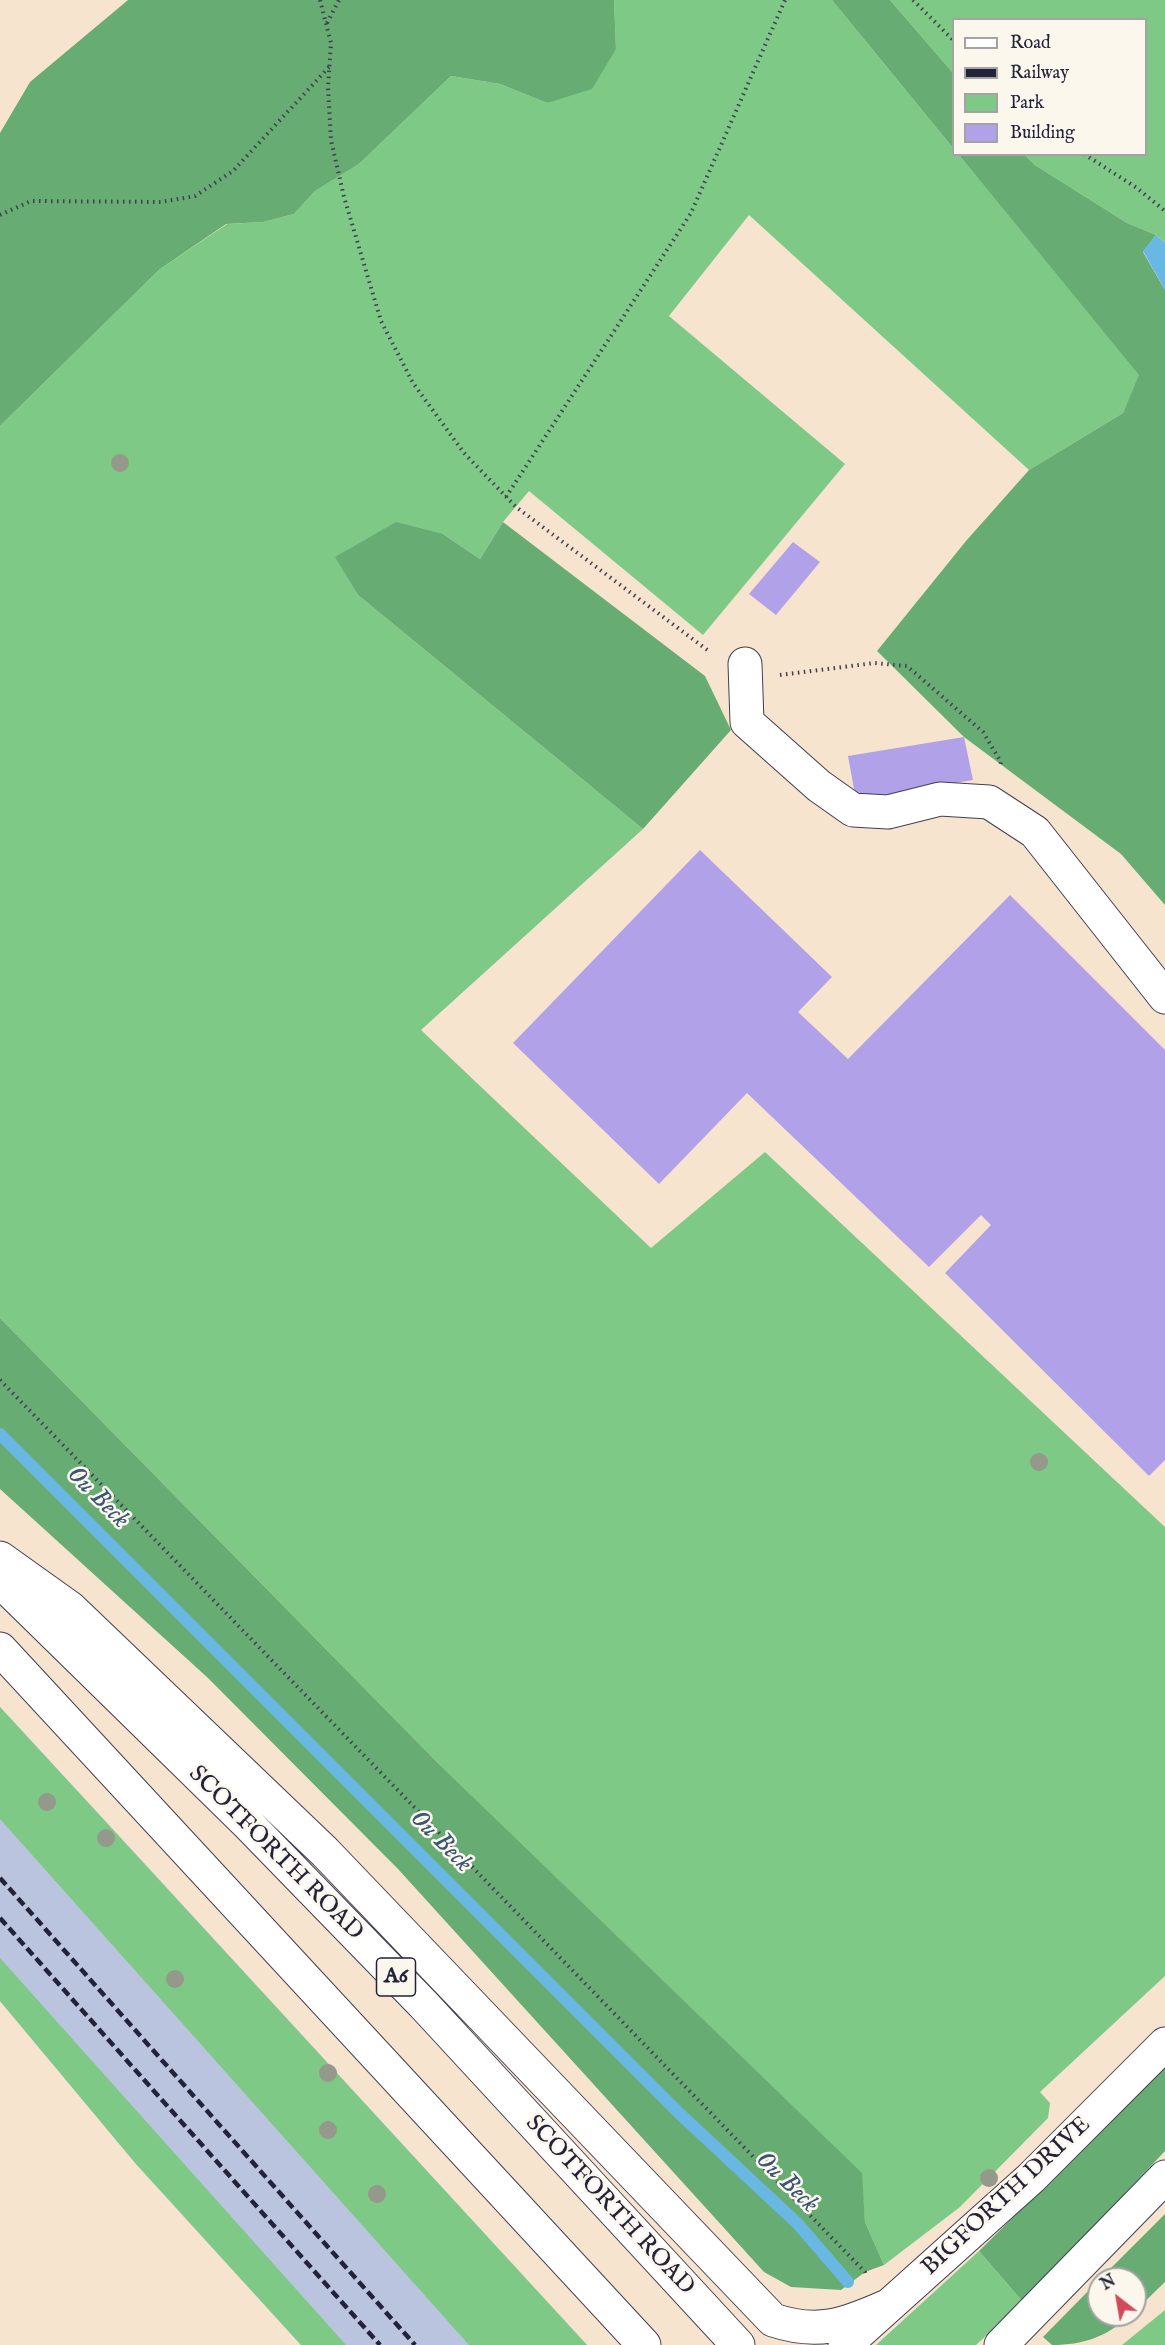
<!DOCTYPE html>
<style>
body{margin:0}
#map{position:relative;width:1165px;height:2345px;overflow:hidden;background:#f7e4ce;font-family:"IM FELL English",serif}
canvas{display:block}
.legend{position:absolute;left:952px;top:18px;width:195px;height:138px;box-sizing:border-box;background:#fbf7ec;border:2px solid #a4a2a5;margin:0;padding:8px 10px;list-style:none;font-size:18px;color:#22223b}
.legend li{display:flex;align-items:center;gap:12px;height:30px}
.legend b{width:30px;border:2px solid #a4a2a5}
.north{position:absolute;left:1087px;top:2267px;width:60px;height:60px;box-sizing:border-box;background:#fbf7ec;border:2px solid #a4a2a5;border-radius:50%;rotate:329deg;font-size:16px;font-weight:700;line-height:24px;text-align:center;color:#22223b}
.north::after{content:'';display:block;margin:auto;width:21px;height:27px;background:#d1495b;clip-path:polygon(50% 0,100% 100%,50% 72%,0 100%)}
</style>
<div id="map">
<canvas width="1165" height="2345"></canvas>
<ul class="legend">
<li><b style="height:8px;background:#fff"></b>Road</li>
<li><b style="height:8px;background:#22223b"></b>Railway</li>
<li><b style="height:16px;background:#7fc986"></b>Park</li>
<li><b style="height:16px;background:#b1a1e8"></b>Building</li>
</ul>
<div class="north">N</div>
</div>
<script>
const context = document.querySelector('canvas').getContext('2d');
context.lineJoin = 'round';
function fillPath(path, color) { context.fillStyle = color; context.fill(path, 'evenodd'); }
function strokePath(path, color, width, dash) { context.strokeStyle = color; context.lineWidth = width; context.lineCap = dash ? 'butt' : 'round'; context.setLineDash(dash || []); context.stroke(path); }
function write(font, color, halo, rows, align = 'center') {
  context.font = font + ' "IM FELL English",serif'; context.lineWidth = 5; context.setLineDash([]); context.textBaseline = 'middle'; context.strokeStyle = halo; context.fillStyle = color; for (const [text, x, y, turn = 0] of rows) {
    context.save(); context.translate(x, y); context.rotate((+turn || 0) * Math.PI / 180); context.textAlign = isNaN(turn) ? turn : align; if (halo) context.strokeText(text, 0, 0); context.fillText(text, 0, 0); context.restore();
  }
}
fillPath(new Path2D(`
 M0 1707 122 1839 587 2345H301L136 2164 0 2001Z`), '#bac4de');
fillPath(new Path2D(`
 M614 0H832L953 148 954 154 959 155 1140 375 1123 413 1029 470 749 215 669 316 845 464 703 635 529 491 503 522 480 559 443 534 336 557 358 595 643 829 421 1030 651 1248 765 1152 1165 1527V1976L1040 2092 1050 2103 1048 2118 960 2207 884 2265 865 2222 861 2173 437 1762 0 1318V426L160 269 227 224 263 222 294 214 315 191 359 164 451 76 500 84 547 103 616 49Z
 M890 0H1165V243L1156 235 1127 223 1035 165 1025 155 1146 154V20H954L953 73Z
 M0 1707 587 2345H469L0 1819Z
 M0 1958 346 2345H301L136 2164 0 2001Z
 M979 2251 1023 2302 976 2345H876Z
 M1165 2310V2345H1122Z`), '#7fc986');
fillPath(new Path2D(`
 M128 0H614L616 49 592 89 547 103 500 84 451 76 359 164 315 191 294 214 263 222 226 224 160 269 0 426V133L30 82Z
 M832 0H890L953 73V148Z
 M959 155H1025L1035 165 1127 223 1156 235 1143 252 1165 290V905L1121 854 964 737 877 651 966 541 1029 470 1123 413 1139 375Z
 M396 522 443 534 480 559 503 522 705 676 731 730 643 829 358 595 335 557Z
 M0 1318 437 1762 862 2173 865 2222 884 2265 865 2272 841 2290 791 2287 764 2272 398 1869 208 1678 0 1489Z
 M1165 2067V2151L1023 2302 979 2251Z
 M1165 2214V2282L1135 2311V2279H1100Z
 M1099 2280V2315H1130C1107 2337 1083 2345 1052 2345L1043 2337Z`), '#67ad73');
fillPath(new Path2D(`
 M1156 235 1165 243V290L1143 251Z`), '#68b8e3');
strokePath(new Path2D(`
 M0 1434 679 2113 798 2224 848 2282`), '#68b8e3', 12);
fillPath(new Path2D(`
 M793 542 820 562 776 615 749 594Z
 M964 737 973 780 856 800 848 756Z
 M700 850 832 977 798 1012 848 1059 1010 895 1165 1050V1460L1149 1476 945 1273 991 1225 981 1215 929 1267 747 1093 659 1184 513 1043Z`), '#b1a1e8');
const minor = new Path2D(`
 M745 664 747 722 819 786 853 810 888 812 940 799 989 802 1035 832 1165 997
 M845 2345 1031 2178 1165 2044
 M1001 2345 1165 2177`);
const major = new Path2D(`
 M0 1558 70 1608 325 1852 773 2320C818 2335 844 2325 885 2307
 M0 1581 248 1824 423 2004 738 2345
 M0 1649 644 2345`);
strokePath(minor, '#423f51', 35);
strokePath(major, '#423f51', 35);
strokePath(new Path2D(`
 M320 0 331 43 328 88 331 140 344 197 381 321 413 383 464 453 516 507 710 652
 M913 0 954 41
 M327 23 339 0
 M1084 154 1137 188 1165 211
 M0 215 31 201 161 202 195 196 233 171 330 66
 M506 497 691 213 785 0
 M780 675 874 663 907 666 983 732 1001 762 1000 767
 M0 1380 865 2272 866 2276`), '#423f51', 4, [1.5, 4.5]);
strokePath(minor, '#fff', 33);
strokePath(major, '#fff', 33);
strokePath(new Path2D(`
 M0 1878 415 2345
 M0 1918 380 2345`), '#22223b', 4.5, [9, 4.5]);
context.fillStyle = '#94998b';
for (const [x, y] of [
 [120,463],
 [1039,1462],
 [47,1802],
 [106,1838],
 [175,1979],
 [328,2073],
 [328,2130],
 [989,2178],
 [377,2194]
]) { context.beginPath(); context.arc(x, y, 9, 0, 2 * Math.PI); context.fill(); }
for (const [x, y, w] of [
 [396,1977,39]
]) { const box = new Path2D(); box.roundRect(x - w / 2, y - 19, w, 38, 4.5); context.fillStyle = '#fbf7ec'; context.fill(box); strokePath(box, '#22223b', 1.5); }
write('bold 22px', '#22223b', null, [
 ["A6",396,1977]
]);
write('24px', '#22223b', '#fbf7ec', [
 ["SCOTFORTH ROAD",275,1854,45],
 ["BIGFORTH DRIVE",1007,2197,-43],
 ["SCOTFORTH ROAD",609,2206,47]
]);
write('italic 26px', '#3a5676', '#fbf7ec', [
 ["Ou Beck",97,1498,45],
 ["Ou Beck",440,1842,45],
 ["Ou Beck",786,2183,44]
]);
</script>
